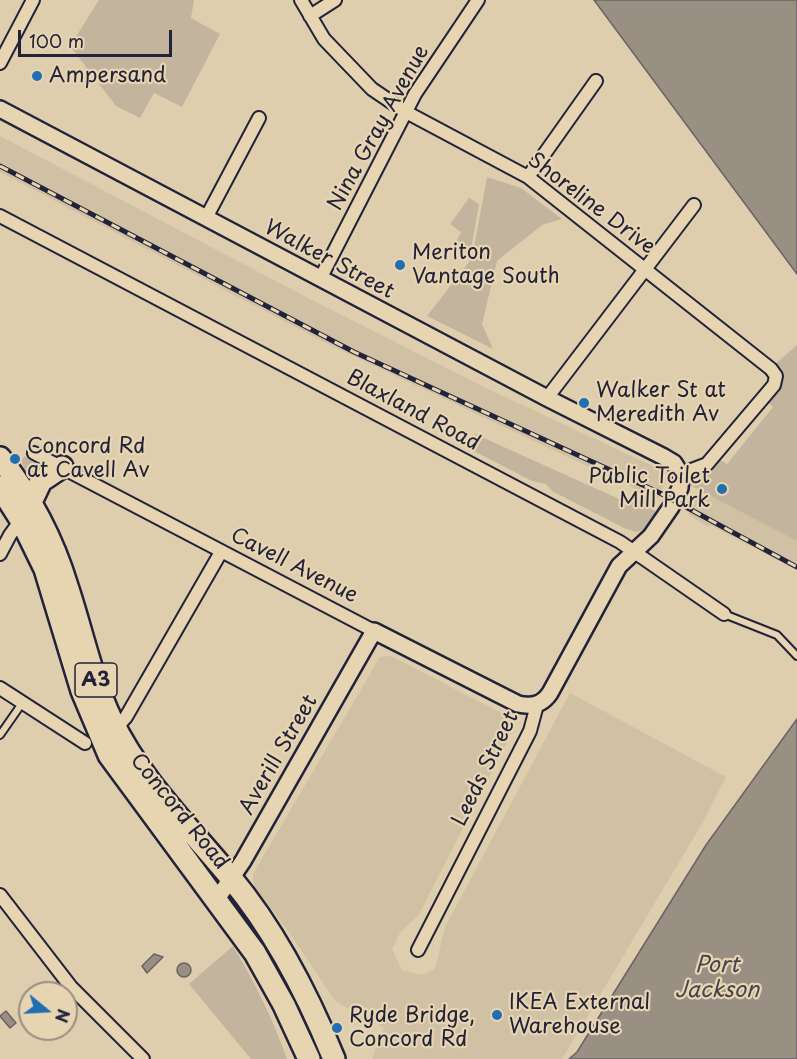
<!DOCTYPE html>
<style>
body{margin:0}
#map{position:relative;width:797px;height:1059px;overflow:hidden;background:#dfcead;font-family:"Playpen Sans",sans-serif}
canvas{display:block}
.north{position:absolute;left:18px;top:981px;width:60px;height:60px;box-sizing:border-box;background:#e7d5b2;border:2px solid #988d82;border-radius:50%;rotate:108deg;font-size:16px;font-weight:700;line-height:24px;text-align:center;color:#22223b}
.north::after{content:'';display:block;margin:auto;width:21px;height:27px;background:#1f6fb2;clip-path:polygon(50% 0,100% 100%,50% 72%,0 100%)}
.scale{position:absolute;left:18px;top:30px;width:154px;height:27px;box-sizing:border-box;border:3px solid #22223b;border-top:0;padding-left:8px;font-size:18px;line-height:21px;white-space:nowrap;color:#22223b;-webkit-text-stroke:4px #e7d5b2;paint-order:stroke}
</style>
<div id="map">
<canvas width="797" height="1059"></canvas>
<div class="north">N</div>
<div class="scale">100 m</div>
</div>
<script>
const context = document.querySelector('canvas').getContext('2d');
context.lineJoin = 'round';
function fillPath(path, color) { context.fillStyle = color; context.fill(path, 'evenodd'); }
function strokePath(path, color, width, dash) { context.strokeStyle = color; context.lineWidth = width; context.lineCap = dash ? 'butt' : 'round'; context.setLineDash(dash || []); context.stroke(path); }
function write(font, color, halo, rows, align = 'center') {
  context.font = font + ' "Playpen Sans",sans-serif'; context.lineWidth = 4.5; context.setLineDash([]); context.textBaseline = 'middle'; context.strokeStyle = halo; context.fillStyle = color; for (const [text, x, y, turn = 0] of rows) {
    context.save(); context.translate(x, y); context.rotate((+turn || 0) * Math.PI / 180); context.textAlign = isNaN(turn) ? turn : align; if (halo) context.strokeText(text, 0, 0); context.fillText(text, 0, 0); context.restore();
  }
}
fillPath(new Path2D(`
 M0 136 310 299 486 388 670 474 657 499 326 343 0 172Z
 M700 489 797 540V561L793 568 710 525 708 527 688 514Z
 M391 656 515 720 513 730 418 916 401 931 392 949 402 970 422 975 435 969 445 927 570 693 726 777 703 822 562 1059H374L372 1058 384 1028 335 1001 293 938 254 886 253 874 380 657Z`), '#d0c0a4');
fillPath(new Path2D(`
 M99 0H194L191 18 220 34 182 107 154 93 140 118 116 106 70 46Z
 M487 177 521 188 562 219 542 225 497 261 482 324 493 349 427 316 472 258Z
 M469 198 479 204 471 250 468 254 455 244 461 232 450 224Z
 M797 345V541L688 484 705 473 719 459 727 464 773 407 767 401 782 380 780 371 775 364Z
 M475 434 619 499 642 504 659 513 649 528 637 532 626 529 552 491 546 484 532 481 466 447 467 439Z
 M25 456 44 470 29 481 21 460Z
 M233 946C255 983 273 1019 287 1059H251L189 984Z`), '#c3b49d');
const water = new Path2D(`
 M594 0H797V274Z
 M797 719V1059H569L577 1052 706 845Z
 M154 954 163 957 147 973 142 966Z
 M177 970a7 7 0 1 1 14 0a7 7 0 1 1-14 0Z
 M6 1011 16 1023 10 1028 0 1016Z`);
fillPath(water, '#9a8f83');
strokePath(water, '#6a6366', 1.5);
const service = new Path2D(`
 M724 614 777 635 797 656
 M0 735 23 702`);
const minor = new Path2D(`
 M301 0 324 39 372 89 406 112 528 177 771 369 776 376 774 385 707 464 681 474
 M310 16 335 0
 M0 63 33 0
 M528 177 596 81
 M0 216 620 542 724 614
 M206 218 259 118
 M320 279 415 94 478 0
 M547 398 694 205
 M34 453 374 631
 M0 554 10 535 21 520
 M0 688 85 743
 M116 728 126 717 221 552
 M0 895 71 987 143 1059
 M418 950 530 731 537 705`);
const tertiary = new Path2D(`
 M0 109 547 398 664 457 674 463 681 474 680 488 671 507 651 536 619 566 550 693C542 705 532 707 518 704L374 631 243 861 217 899`);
const trunk = new Path2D(`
 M0 458C30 496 53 540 67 586 82 631 91 677 111 719 140 780 189 827 231 878 276 932 308 995 334 1059
 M0 487 21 520 45 569 82 691 109 755 255 953 284 1005 309 1059
 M31 502 41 481 62 467`);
strokePath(service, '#22223b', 10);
strokePath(minor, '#22223b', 16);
strokePath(tertiary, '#22223b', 20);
strokePath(trunk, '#22223b', 26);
strokePath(service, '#e7d5b2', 6);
strokePath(minor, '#e7d5b2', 12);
strokePath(tertiary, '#e7d5b2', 15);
strokePath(trunk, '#e7d5b2', 21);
const rail = new Path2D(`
 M0 166 354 352 660 493 797 567`);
strokePath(rail, '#22223b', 5);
strokePath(rail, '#e7d5b2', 3, [9]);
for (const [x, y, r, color] of [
 [37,76,6,"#1f6fb2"],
 [400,265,6,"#1f6fb2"],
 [584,403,6,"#1f6fb2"],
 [15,459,6,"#1f6fb2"],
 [722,489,6,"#1f6fb2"],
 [497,1015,6,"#1f6fb2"],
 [337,1028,6,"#1f6fb2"]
]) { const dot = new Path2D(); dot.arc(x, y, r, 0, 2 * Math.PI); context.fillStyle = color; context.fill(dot); strokePath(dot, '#e7d5b2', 2); }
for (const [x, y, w] of [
 [96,680,42]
]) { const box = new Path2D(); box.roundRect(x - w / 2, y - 17, w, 34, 4.5); context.fillStyle = '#e7d5b2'; context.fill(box); strokePath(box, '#22223b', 1.5); }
write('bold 20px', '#22223b', null, [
 ["A3",96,680]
]);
write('21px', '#22223b', '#e7d5b2', [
 ["Ampersand",49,76],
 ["Meriton",412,253],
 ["Vantage South",412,277],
 ["Walker St at",596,391],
 ["Meredith Av",596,415],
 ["Concord Rd",27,447],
 ["at Cavell Av",27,471],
 ["Public Toilet",710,477,"right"],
 ["Mill Park",710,501,"right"],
 ["IKEA External",509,1003],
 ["Warehouse",509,1027],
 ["Ryde Bridge,",349,1016],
 ["Concord Rd",349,1040]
], 'left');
write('21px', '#22223b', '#e7d5b2', [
 ["Nina Gray Avenue",379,128,-61],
 ["Shoreline Drive",591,204,37],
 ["Walker Street",329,260,28],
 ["Blaxland Road",413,411,28],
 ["Cavell Avenue",294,566,27],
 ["Averill Street",279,755,-60],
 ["Leeds Street",486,769,-64],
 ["Concord Road",179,812,51]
]);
write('italic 22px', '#464351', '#e7d5b2', [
 ["Port",717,966],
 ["Jackson",717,991]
]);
</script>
